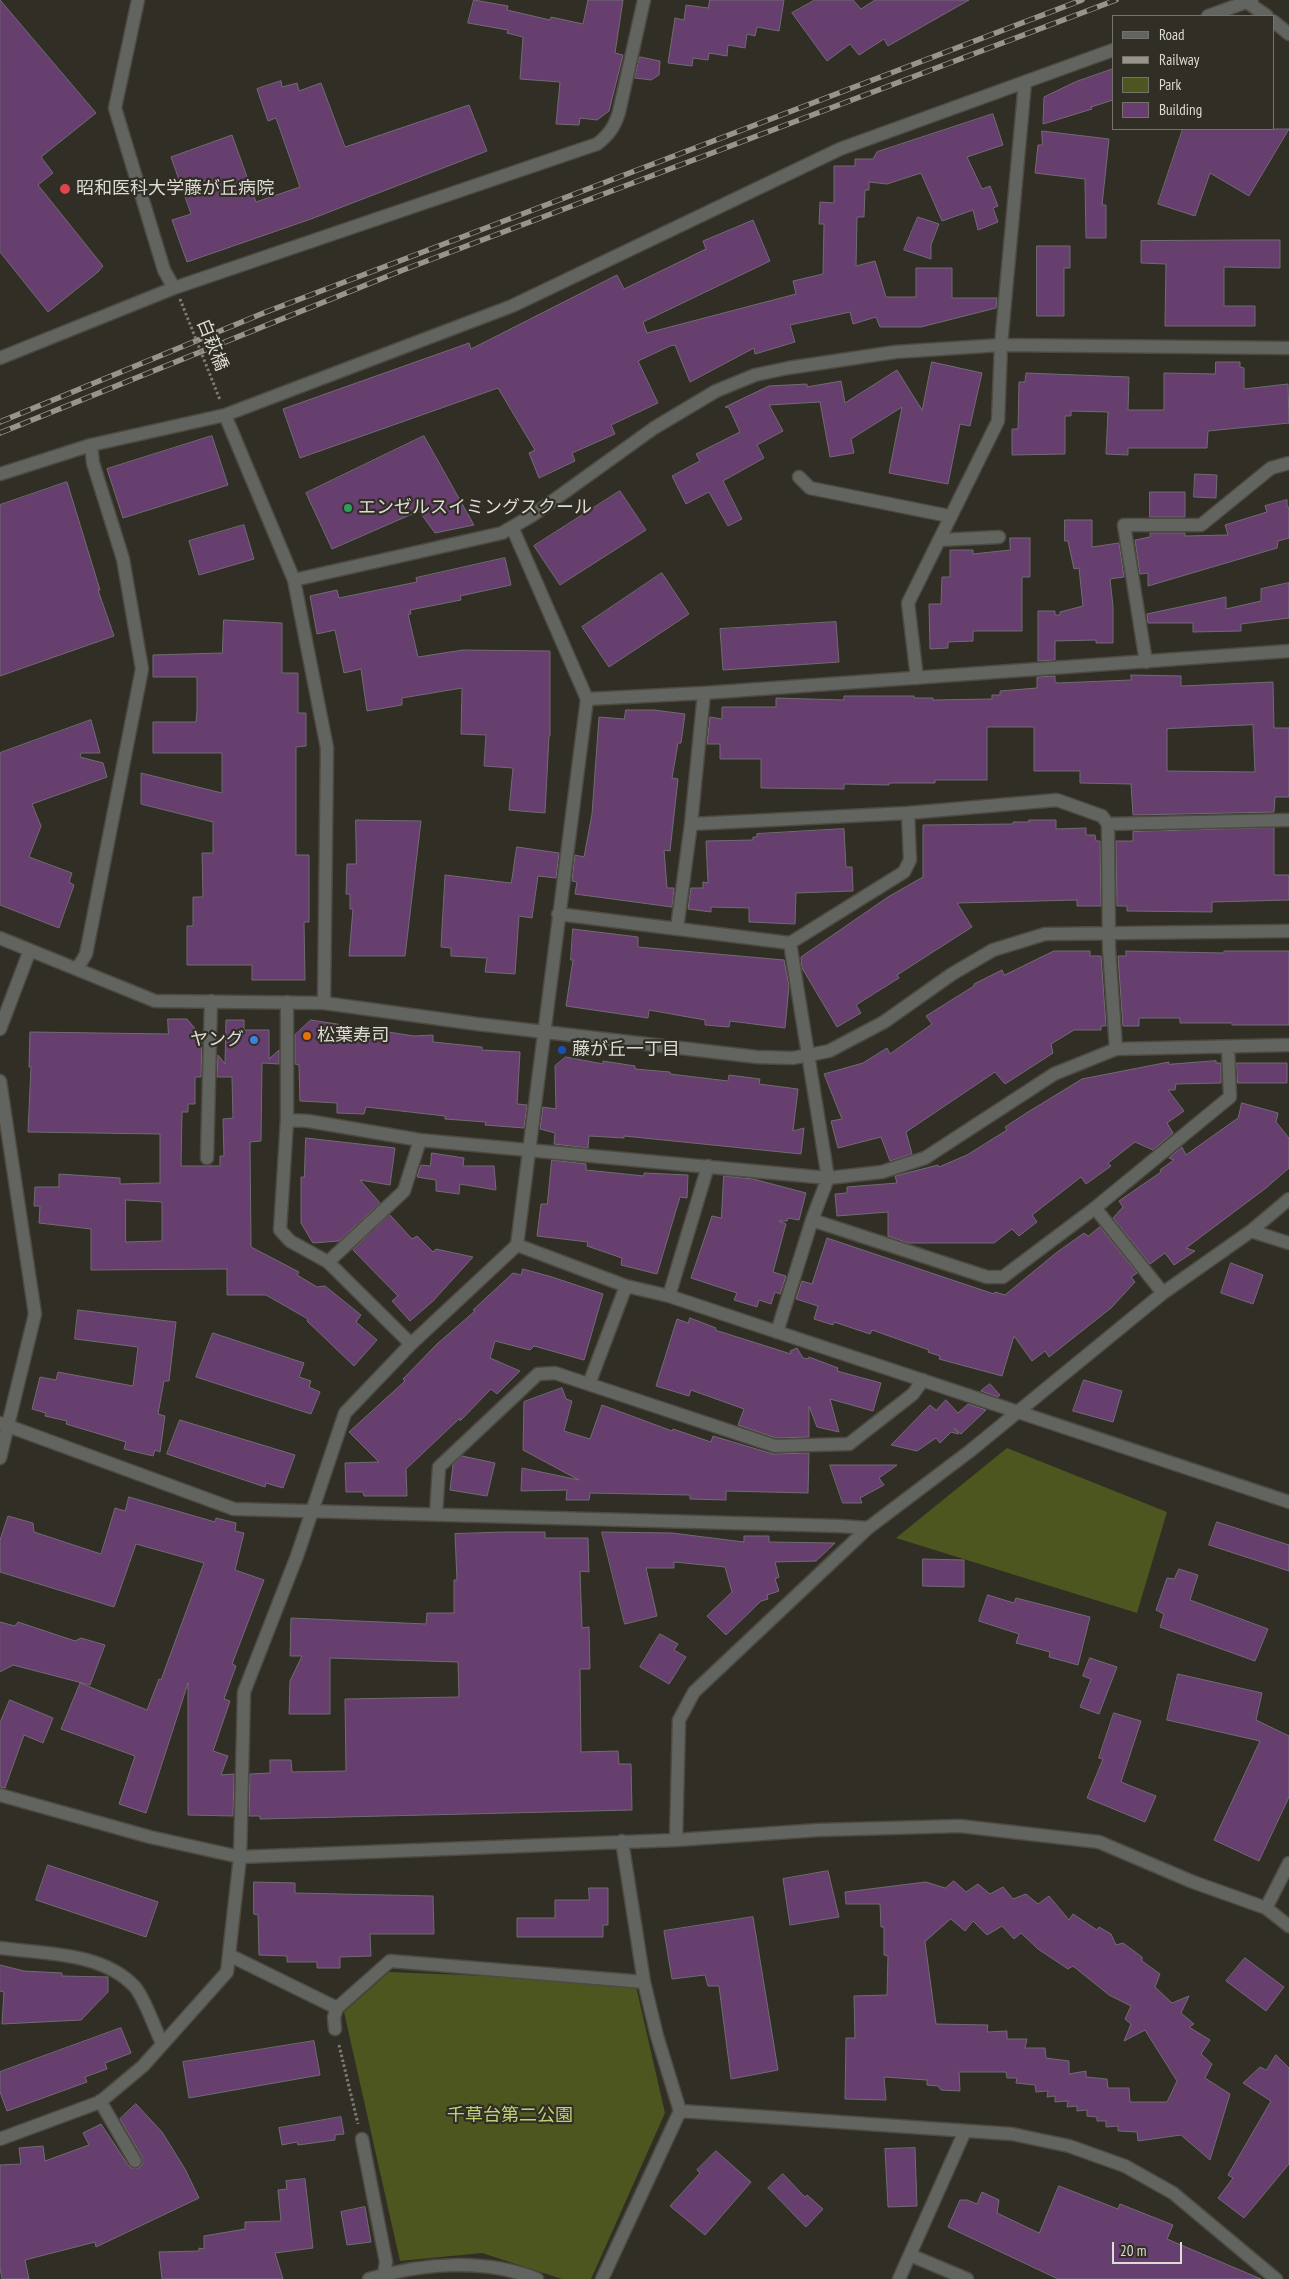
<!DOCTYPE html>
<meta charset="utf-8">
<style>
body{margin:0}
#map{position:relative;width:1289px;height:2279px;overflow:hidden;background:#312e25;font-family:"PT Sans Narrow",sans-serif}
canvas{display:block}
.legend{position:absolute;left:1112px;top:15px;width:162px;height:115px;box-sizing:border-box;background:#312e25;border:1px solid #76736b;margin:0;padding:6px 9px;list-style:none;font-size:15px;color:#dddbd5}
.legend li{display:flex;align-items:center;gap:10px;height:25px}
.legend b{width:25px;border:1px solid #76736b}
.scale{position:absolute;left:1112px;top:2242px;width:70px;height:22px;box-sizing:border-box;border:2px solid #dddbd5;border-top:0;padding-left:6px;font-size:15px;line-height:18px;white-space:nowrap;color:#dddbd5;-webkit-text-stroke:4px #312e25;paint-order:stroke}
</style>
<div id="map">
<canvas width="1289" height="2279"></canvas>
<ul class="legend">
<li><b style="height:6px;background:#626460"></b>Road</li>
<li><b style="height:6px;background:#97948d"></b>Railway</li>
<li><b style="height:14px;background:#4d561e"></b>Park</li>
<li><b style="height:14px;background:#673f6f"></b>Building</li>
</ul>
<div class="scale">20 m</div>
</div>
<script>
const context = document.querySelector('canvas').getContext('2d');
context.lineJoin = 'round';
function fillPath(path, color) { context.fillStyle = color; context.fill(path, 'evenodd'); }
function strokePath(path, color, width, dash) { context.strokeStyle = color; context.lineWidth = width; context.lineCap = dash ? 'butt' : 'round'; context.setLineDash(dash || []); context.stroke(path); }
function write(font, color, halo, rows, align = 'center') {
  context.font = font + ' "PT Sans Narrow","Noto Sans JP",sans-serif'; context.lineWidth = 4.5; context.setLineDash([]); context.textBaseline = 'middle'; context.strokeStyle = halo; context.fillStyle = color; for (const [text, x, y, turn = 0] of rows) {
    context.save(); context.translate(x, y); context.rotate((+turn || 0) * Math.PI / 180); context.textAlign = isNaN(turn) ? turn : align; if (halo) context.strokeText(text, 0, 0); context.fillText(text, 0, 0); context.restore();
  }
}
fillPath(new Path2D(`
 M1007 1448 1167 1512 1137 1613 896 1538Z
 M389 1972 635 1982 665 2113 591 2279H562L482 2253 400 2261 344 2012Z`), '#4d561e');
const building = new Path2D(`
 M0 0 96 113 41 157 53 173 38 185 103 266 98 272 48 312 0 252Z
 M474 0 508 6 507 10 550 20 551 17 583 24 588 0H623L615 53 623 55 609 111 597 120 580 118 579 125 556 124 560 82 520 79 523 37 507 33 508 30 468 23Z
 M710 0H784L779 31 757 27 755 36 747 34 745 48 728 45 727 56 709 53 708 60 693 58 692 66 668 63 675 18 684 20 686 5 708 8Z
 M815 0H853L861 9 875 0H969L888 46 884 39 859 55 850 44 827 61 792 13Z
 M640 57 660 61 659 75 651 80 635 78Z
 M1113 69V100L1091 107 1092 109 1043 124 1044 97 1075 82Z
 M281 81 282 87 297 83 299 91 321 83 345 147 469 105 487 151 311 219 187 262 172 220 191 214 171 157 232 135 256 202 300 187 276 118 268 121 257 89Z
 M993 114 1003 145 967 157 982 189 990 186 998 206 993 208 998 222 978 230 973 210 942 221 921 173 887 184 869 182V190H865L864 217H857L856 266 875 261 886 297H916V268H952V298H997L996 308 921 327H880L876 317 853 324 850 312 790 325 795 342 755 354 754 348 690 382 675 345 670 346 638 361 658 403 611 425 615 434 572 453 575 461 539 478 529 453 535 450 498 388 300 458 283 409 469 343 471 349 617 275 624 289 706 249 703 241 753 220 770 261 643 322 647 333 796 294 793 281 823 274 824 224H819L820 202 834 203V166H855V159H873L877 152Z
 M1183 129H1289L1249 196 1210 173 1195 216 1158 204Z
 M1042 131 1109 139 1102 205H1106V238H1086L1085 179 1035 173 1038 145H1042Z
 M918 217 939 224 931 245V259L904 250Z
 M1253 240H1280V268L1224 267V306H1255V326H1165L1166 264 1141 263V241Z
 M1037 246H1070V268H1064V316H1037Z
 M932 362 982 373 970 426 960 424 948 484 889 473 902 407 851 439 854 453 830 457 820 402 769 405 783 431 757 445 764 458 723 481 742 519 728 526 709 492 686 504 672 476 700 461 696 454 740 432 729 408 725 407 769 386 807 384V387L841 381 845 403 897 370 922 410Z
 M1216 362H1240V367L1244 368V389L1288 384 1289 423 1208 431 1207 448H1128V455L1106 454 1108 412 1071 411V416H1065V454L1012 455V429H1018L1019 382H1025L1026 373 1129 377 1128 410H1164V373L1215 374Z
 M212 436 228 485 123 518 107 469Z
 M424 436 474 525 435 533 419 511 332 549 306 493Z
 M1195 474 1217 475 1216 498 1194 497Z
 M67 482 100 590H98L114 636 0 676V505Z
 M620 491 646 530 560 585 534 546Z
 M1150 492H1185V517H1150Z
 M1287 500V507H1289V538L1278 541 1277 548 1148 586V573L1140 574 1135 540 1150 537V533H1185V536L1228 535 1225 525 1267 512 1265 506Z
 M1065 520H1092V547L1119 543 1124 577 1110 579 1113 607V643H1096V640L1055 641V660L1038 661V611H1055V615H1060V612L1083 606 1079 568 1074 569 1068 541H1065Z
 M244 525 254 559 199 575 189 541Z
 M1010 538H1030V577H1022V631H973V641L948 642V648L930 649 929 604H941L942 577H950V550H973V554L1010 550Z
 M505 558 511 585 460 596 461 600 410 610 411 614H408L418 657 463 650 550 651V736H549L545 813 509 810 513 768 484 766 486 735 461 734 462 688 402 698V705L367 711 361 669 344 673 335 630 317 634 310 596 337 590 339 598 417 582 416 578Z
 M662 573 689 614 609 667 582 627Z
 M1289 583V618L1241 624V631L1193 632V623H1148L1147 614 1226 597V609L1261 601V589Z
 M224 620 282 623V673H298V713H306V746L296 747V855H309V922H304L305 980H252V965H187V926H193V897H203L202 853H213V822L141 804V773L222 793V753H153V722H196L197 711V677H153V655L222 653Z
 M836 622 839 662 723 670 720 629Z
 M1131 675 1181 676V686L1273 682 1274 728H1289V797H1275L1274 812 1133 815 1131 784 1080 783V771H1034V727H987V780H935V783H889V785L844 784V789L761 788V759H720V744H707L710 717 722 719V707H776V698L844 700V696H914V698H933V700L992 699V695H1000V691L1037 688V677L1055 676V682L1058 683 1131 680ZM1253 725 1255 772 1167 771V729Z
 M626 710H654L685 714 681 743H678L672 778 678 779 670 851 664 850 667 888H674L672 907 575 894 577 882 572 881 575 855 584 857 592 814 599 717 624 719Z
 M91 720 100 753H81L80 757 103 763 107 777 32 804 41 826 29 857 72 873 69 882 74 885 59 928 0 905V753Z
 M356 820 421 821 405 956H349L353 909H350V894H346L347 864H356Z
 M1029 820H1056V829L1086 828V835H1095L1096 841H1100L1101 906H1077V900L957 903 972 927 897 975 899 978 856 1005 861 1013 837 1027 802 968 801 957 888 897 923 877V825L1013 824V822H1029Z
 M1274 828V875H1289V900L1212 902V912L1127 911V906H1117L1116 841H1133V832Z
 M844 829 846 867H852L853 891 796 893 795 924 749 922V908L711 907V912L688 909 691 888H703V882L708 883 706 841 753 840V837H757V834Z
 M517 847 559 853 556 878 538 876 532 918 519 916 515 974 485 972 487 958 451 956V948L441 947 445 875 511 883Z
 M573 929 638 937V947L784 960 789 986 785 1028 730 1021 729 1027 705 1025V1020L649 1010 648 1018 566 1006 573 960H571Z
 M1054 951H1090V956H1101L1106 1026H1101V1030H1074L1051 1044 1053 1053 1005 1084 995 1072 906 1132 912 1154 890 1161 881 1137 838 1148 831 1121 842 1119 824 1074 863 1063 887 1048 890 1054 932 1024 926 1016 974 986V984L1002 970 1004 975Z
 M1126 951 1224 953V951H1289V1025H1232V1023H1180V1018H1139V1026H1123L1118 956H1126Z
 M168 1019H187L202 1037 201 1077H195V1104H188V1112H182L181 1166H220V1156H224L223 1119 233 1118 232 1077H217L218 1055 225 1064 226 1020H244V1030H269V1059L279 1050V1064L262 1063 261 1141 250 1142 251 1247 299 1272 297 1275 317 1287 325 1286 361 1315 356 1322 377 1340 354 1366 307 1321 308 1319 266 1295H227V1269L91 1270V1229L39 1223 40 1206H34L35 1187H59V1174L120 1178V1184L160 1183V1134L28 1132 31 1067H29L30 1032 168 1034ZM126 1200 162 1202V1241L126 1242Z
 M311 1020 414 1036 433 1035V1042L482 1047V1050L520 1052 517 1104 527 1105 524 1128 485 1125 486 1122 445 1119V1116L366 1107 364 1114 337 1113V1103L300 1101 299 1065 295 1064V1035Z
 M566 1057 603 1064V1061L635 1066V1069L670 1072V1074L728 1081 729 1075 760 1079 759 1084 798 1089 793 1131 804 1128 801 1154 624 1136V1138L589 1136 588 1148 554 1144 555 1133 540 1129 543 1107 556 1109 555 1066Z
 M1216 1061V1063H1221V1083L1176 1084 1175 1090H1168L1184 1111 1167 1123 1173 1133 1153 1150 1135 1142 1108 1163 1111 1166 1086 1184 1081 1177 1032 1215 1037 1222 1019 1236 1012 1229 994 1243H908L888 1236V1212L837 1216 835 1194 847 1193V1187L897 1183 895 1176 938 1165 939 1167 967 1155 1007 1130 1005 1127 1028 1112 1082 1079 1169 1062V1064Z
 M1237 1063H1287V1083H1238Z
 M1242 1103 1278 1113 1276 1122 1289 1138V1168L1266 1188 1186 1248 1195 1251 1174 1265 1165 1253 1150 1264 1113 1218 1123 1207 1119 1201 1161 1172 1160 1170 1174 1160 1169 1158 1182 1147 1186 1155 1238 1118Z
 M306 1138 395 1148 390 1185 360 1180 380 1203 339 1241 313 1243 301 1223V1177H304Z
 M432 1153 464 1158 463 1166H494L496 1190 460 1184 459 1194 436 1191V1180L417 1177 421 1165 430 1166Z
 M552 1160 586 1164V1170L644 1176V1173L688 1175 687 1198 680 1197 657 1274 621 1265 622 1258 587 1246 588 1242 537 1236 541 1204H547Z
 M724 1176 753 1179 806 1193 799 1220 788 1218 787 1221H779L786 1224 773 1272 786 1276 780 1294 775 1292 771 1304 759 1300 757 1307 734 1300 737 1293 691 1278 712 1216 721 1218Z
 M390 1215 412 1239 417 1236 433 1252 436 1249 473 1257 433 1301 410 1321 392 1301 398 1296 353 1250Z
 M1100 1227 1137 1273 1131 1277 1135 1282 1111 1308 1049 1357 1045 1351 1032 1361 1014 1336 1002 1376 939 1359 940 1356 928 1352 929 1350 872 1330 870 1334 834 1322 833 1325 814 1319 818 1306 796 1299 802 1281 812 1284 827 1238 994 1294 995 1292 1005 1295 1056 1253 1084 1233 1088 1236Z
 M1231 1263 1263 1275 1253 1304 1221 1293Z
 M523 1269 552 1277 603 1294 584 1360 534 1346 530 1350 495 1341 490 1358 520 1371 497 1394 491 1389 460 1421V1418L406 1469 407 1496H364L363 1492H346L345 1463 379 1462 349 1432 405 1381 403 1379 437 1344 475 1311 473 1310 513 1273 521 1275Z
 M78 1310 176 1322 169 1381H164L158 1414 165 1416 160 1452 155 1450 153 1456 124 1449 126 1442 66 1424 67 1421 45 1416 46 1413 32 1409 40 1377 56 1380 58 1372 133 1386 138 1347 75 1339Z
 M690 1318 716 1328 715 1330 791 1354 790 1351 797 1348 803 1358 808 1359 809 1357 838 1368 837 1371 881 1383 873 1411 830 1399 839 1432 817 1427 809 1406V1437L776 1438 738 1425 744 1409 691 1390 689 1396 656 1386 677 1319 688 1323Z
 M213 1333 304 1363 299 1377 311 1381 309 1387 320 1392 311 1414 196 1377Z
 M1084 1380 1122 1391 1113 1422 1073 1411Z
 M990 1384 1000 1395 998 1397 981 1391Z
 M562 1388 566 1399 572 1401 564 1431 590 1439 602 1405 672 1431 673 1429 711 1442 713 1436 773 1454 809 1453 808 1493 726 1491V1500L690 1499V1495L590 1493 589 1500H566L567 1490 521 1491 522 1468 579 1480 523 1450 524 1402Z
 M946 1400 958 1413 968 1404 986 1410 961 1434 954 1428 959 1434 951 1432 940 1443 936 1438 917 1451 891 1445 930 1405 936 1410Z
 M180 1420 295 1455 283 1488 266 1483 265 1487 167 1454Z
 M462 1456 495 1463 487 1496 450 1490 453 1465Z
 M830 1465H897L879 1478 884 1485 860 1498 862 1503H843Z
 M129 1497 215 1522 216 1518 236 1523 235 1531 244 1533 235 1570 264 1580 232 1664 236 1666 224 1699 230 1701 213 1751 228 1756 221 1775 234 1774 233 1816 188 1815V1683L146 1813 119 1804 135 1756 61 1729 80 1683 147 1710 159 1679 161 1680 204 1563 136 1544 114 1607 0 1572V1540L8 1516 33 1523 34 1532 101 1554 115 1508 125 1511Z
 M1217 1522 1289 1545V1571L1209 1545Z
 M504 1532H545V1538H588L589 1572 580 1571 582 1628 589 1627 590 1669H580L581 1752 618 1751 619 1764H631L632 1810 260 1819V1816H249L250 1774 270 1773V1760H291L292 1772 346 1771 345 1699 459 1697 458 1662 330 1658V1714H289L290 1681 302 1656H290L291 1618 426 1624 427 1613H454V1580H457L455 1534Z
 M602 1532 672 1533 744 1542V1536H769V1542L835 1543 816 1561 775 1562 779 1577 775 1579 779 1591 767 1595 768 1599 761 1601 726 1635 707 1616 732 1592 725 1567 674 1562V1568H646L657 1616 625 1624Z
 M923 1559 964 1560V1587L923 1586Z
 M1179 1569 1198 1575 1190 1600 1268 1629 1255 1661 1160 1627 1164 1614 1156 1610 1167 1578 1174 1579Z
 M988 1595 1014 1603 1016 1598 1090 1617 1078 1665 1049 1657 1050 1652 1016 1643 1019 1634 979 1621Z
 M0 1622 15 1626 18 1622 75 1641 81 1638 105 1645 90 1685 13 1665 0 1672Z
 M660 1634 678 1644 674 1650 686 1657 669 1684 640 1667Z
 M1090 1658 1117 1667 1099 1714 1080 1707 1091 1679 1083 1676Z
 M1178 1674 1262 1693 1256 1720 1289 1736V1797L1259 1861 1214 1840 1260 1741 1167 1720Z
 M10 1700 53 1718 43 1743 24 1735 5 1788 0 1787V1723Z
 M1114 1713 1141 1721 1121 1782 1156 1796 1145 1822 1087 1798 1103 1759 1099 1758Z
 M48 1865 158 1902 146 1937 36 1900Z
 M828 1871 839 1917 790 1925 783 1879Z
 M954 1881 966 1892 978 1884 990 1894 1003 1887 1013 1899 1026 1894 1038 1904 1049 1896 1069 1920 1073 1914 1097 1930 1099 1927 1111 1934 1116 1945 1123 1943 1142 1957V1961L1160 1974 1155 1987 1172 2003 1189 1996 1181 2013 1194 2024 1189 2027 1210 2040 1201 2054 1212 2064 1205 2078 1230 2094 1210 2160 1181 2135 1138 2141 1137 2132 1118 2131V2126L1106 2127V2121H1097V2117L1087 2116V2110L1077 2111V2106L1067 2107 1068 2101 1055 2102V2096L1047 2097 1048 2091 1036 2092 1035 2085 1016 2083 1017 2078H1007L1006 2072H959L960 2091 941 2090 938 2086 927 2085V2080L884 2077 886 2100 845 2099 846 2038H855L854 1996 887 1995 888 1956 884 1955V1927H881L880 1904H846L845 1892 926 1882 945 1888ZM951 1919 965 1931 973 1921 987 1935 1002 1926 1014 1939 1021 1933 1038 1949 1068 1969 1073 1966 1109 1995 1131 2006 1125 2019 1131 2024 1124 2041 1145 2030 1177 2081 1167 2102H1130L1129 2088H1108L1107 2079 1086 2077V2071L1069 2074V2061L1046 2058 1045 2048H1025L1027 2039H1007V2031L987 2032 988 2025 936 2024 925 1942Z
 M254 1882 295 1883V1893L433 1896 434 1934H370L371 1956 340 1957V1968H317V1962H287V1956L259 1955 258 1915 254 1914Z
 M589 1888H608V1925H603V1937H517V1918H555V1900H589Z
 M753 1917 778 2070 731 2079 719 1986H708L705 1975 672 1979 664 1931Z
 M1245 1958 1284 1987 1266 2011 1226 1981Z
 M0 1965 24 1971 62 1973V1976L108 1977V1992L81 2020 2 2024 4 1992 0 1991Z
 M121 2028 131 2053 105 2063 107 2069 85 2077 87 2082 7 2111 0 2092V2072Z
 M314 2041 320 2075 189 2098 183 2062Z
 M1276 2055 1289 2068V2164L1244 2218 1218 2198 1233 2178 1228 2175 1271 2101 1243 2083 1260 2067 1266 2070Z
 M136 2104 162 2132 185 2169 199 2198 96 2247 95 2242 25 2260 29 2279H2L0 2268V2165L21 2164 19 2148 43 2146 45 2161 89 2145 83 2133 101 2124 128 2165 131 2168H139L142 2165V2157L120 2119Z
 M341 2117 344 2134 335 2135V2140L298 2145 297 2142 282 2145 279 2128Z
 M915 2148 917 2206 888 2207 885 2149Z
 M716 2151 751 2182 705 2235 670 2206 700 2173 697 2170Z
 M783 2174 805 2197 807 2195 823 2209 806 2227 768 2188Z
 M305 2179 313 2248 275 2253 283 2279H162L159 2252 199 2251V2248L204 2249V2236L245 2229V2222L281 2221 278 2190 287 2189 286 2181Z
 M1059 2186 1118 2209 1120 2204 1173 2225 1167 2239 1261 2279H1058L948 2227 960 2200H967L977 2204 982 2192 999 2200 997 2213 1039 2233Z
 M365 2207 371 2242 347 2245 341 2212Z`);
fillPath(building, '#673f6f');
strokePath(building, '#716b73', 1);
const minor = new Path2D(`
 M138 0 115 108 164 270 174 288
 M1244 0 1267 16
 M1208 16 1252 0
 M1273 21 1289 34
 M0 358 174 288 597 144C609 135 615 126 619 112L644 0
 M225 415 294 580 327 748 324 1003
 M0 474 91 445 225 415 512 306 840 149 1113 50
 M799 477 810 488 949 516
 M939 540 999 537
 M294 580 502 533 533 515 654 428 716 391 755 375 788 368 895 352 1001 345 1289 348
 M1146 662 1124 525H1201L1271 468 1289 463
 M917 678 908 603 998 421 1001 345 1025 82
 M587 699 704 693 1289 651
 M691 824 908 813 1057 800 1102 816 1108 824 1109 949 1116 1049
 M1108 824 1289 820
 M558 914 790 943 828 1178 812 1220 777 1332
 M677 928 691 824 704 693
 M0 938 155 1001 324 1003 477 1024 757 1057 793 1058 829 1051 884 1022 952 974 993 950 1045 934 1289 931
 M790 943 904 872 910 860 908 813
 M77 969 86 954 142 669 123 559 93 463 91 445
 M287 1002V1120L280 1230 290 1241 328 1262 411 1344
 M0 1029 30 950
 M0 1081 35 1314 0 1458
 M287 1120 308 1121 420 1140 828 1178 882 1172 925 1158 1054 1074 1116 1049 1289 1045
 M207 1158 211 1001
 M1095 1208 1163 1293
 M812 1220 987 1277H1003L1095 1208 1230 1097 1228 1047
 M1251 1231 1289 1243
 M517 1245 626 1286 669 1296 1289 1502
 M328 1262 404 1191 420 1140
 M669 1296 708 1166
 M589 1384 626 1286
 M0 1423 234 1509 839 1526 868 1528
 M436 1514 439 1467 538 1374 555 1373 775 1446 849 1444 913 1394 923 1380
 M0 1795 150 1837 240 1857 676 1840 819 1830 960 1826 1099 1842 1193 1882 1266 1908 1289 1926
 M676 1840 679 1720 694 1692 868 1528 970 1451 1163 1293 1251 1231 1289 1199
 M1266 1908 1289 1863
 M0 1948C44 1954 103 1952 135 1987 145 1999 154 2027 162 2043
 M229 1955 337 2008
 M335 2029 334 2017 337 2008 390 1961 644 1982
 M100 2101 135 2161
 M680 2111 1012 2134 1069 2146 1125 2166 1173 2193 1276 2279
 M0 2139 100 2102 143 2066 227 1972 240 1857 244 1692 297 1556 345 1413 411 1344 517 1245 587 699 512 527
 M362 2139 386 2262 383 2279
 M910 2255 967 2279
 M369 2279C423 2263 484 2258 537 2279
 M602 2279 680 2111 657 2036 644 1982 622 1841
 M899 2279 965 2131`);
strokePath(minor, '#4d4a41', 15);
strokePath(new Path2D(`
 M339 2045 358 2124`), '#7e7b74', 3, [2.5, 2.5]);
strokePath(minor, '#626460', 12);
const rail = new Path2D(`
 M0 422 266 312 1082 0
 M0 433 403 270 1116 0`);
strokePath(rail, '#97948d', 5.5);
strokePath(rail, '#312e25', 4, [11]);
strokePath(new Path2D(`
 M180 299 220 400`), '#7e7b74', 3, [2.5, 2.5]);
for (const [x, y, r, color] of [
 [65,189,6,"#e0444e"],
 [348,508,5,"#2e9e5b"],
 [307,1036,5,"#e8710a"],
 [254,1040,5,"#3f7fe0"],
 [562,1050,5,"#1a4fb4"]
]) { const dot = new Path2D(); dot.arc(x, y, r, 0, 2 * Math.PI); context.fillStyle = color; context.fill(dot); strokePath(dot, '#312e25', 2); }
write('18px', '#dddbd5', '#312e25', [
 ["昭和医科大学藤が丘病院",76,189],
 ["エンゼルスイミングスクール",358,508],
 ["松葉寿司",317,1036],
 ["ヤング",244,1040,"right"],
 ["藤が丘一丁目",572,1050]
], 'left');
write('18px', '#dddbd5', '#312e25', [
 ["白萩橋",212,345,68]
]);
write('18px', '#c0d174', '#312e25', [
 ["千草台第二公園",510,2116]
]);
</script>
